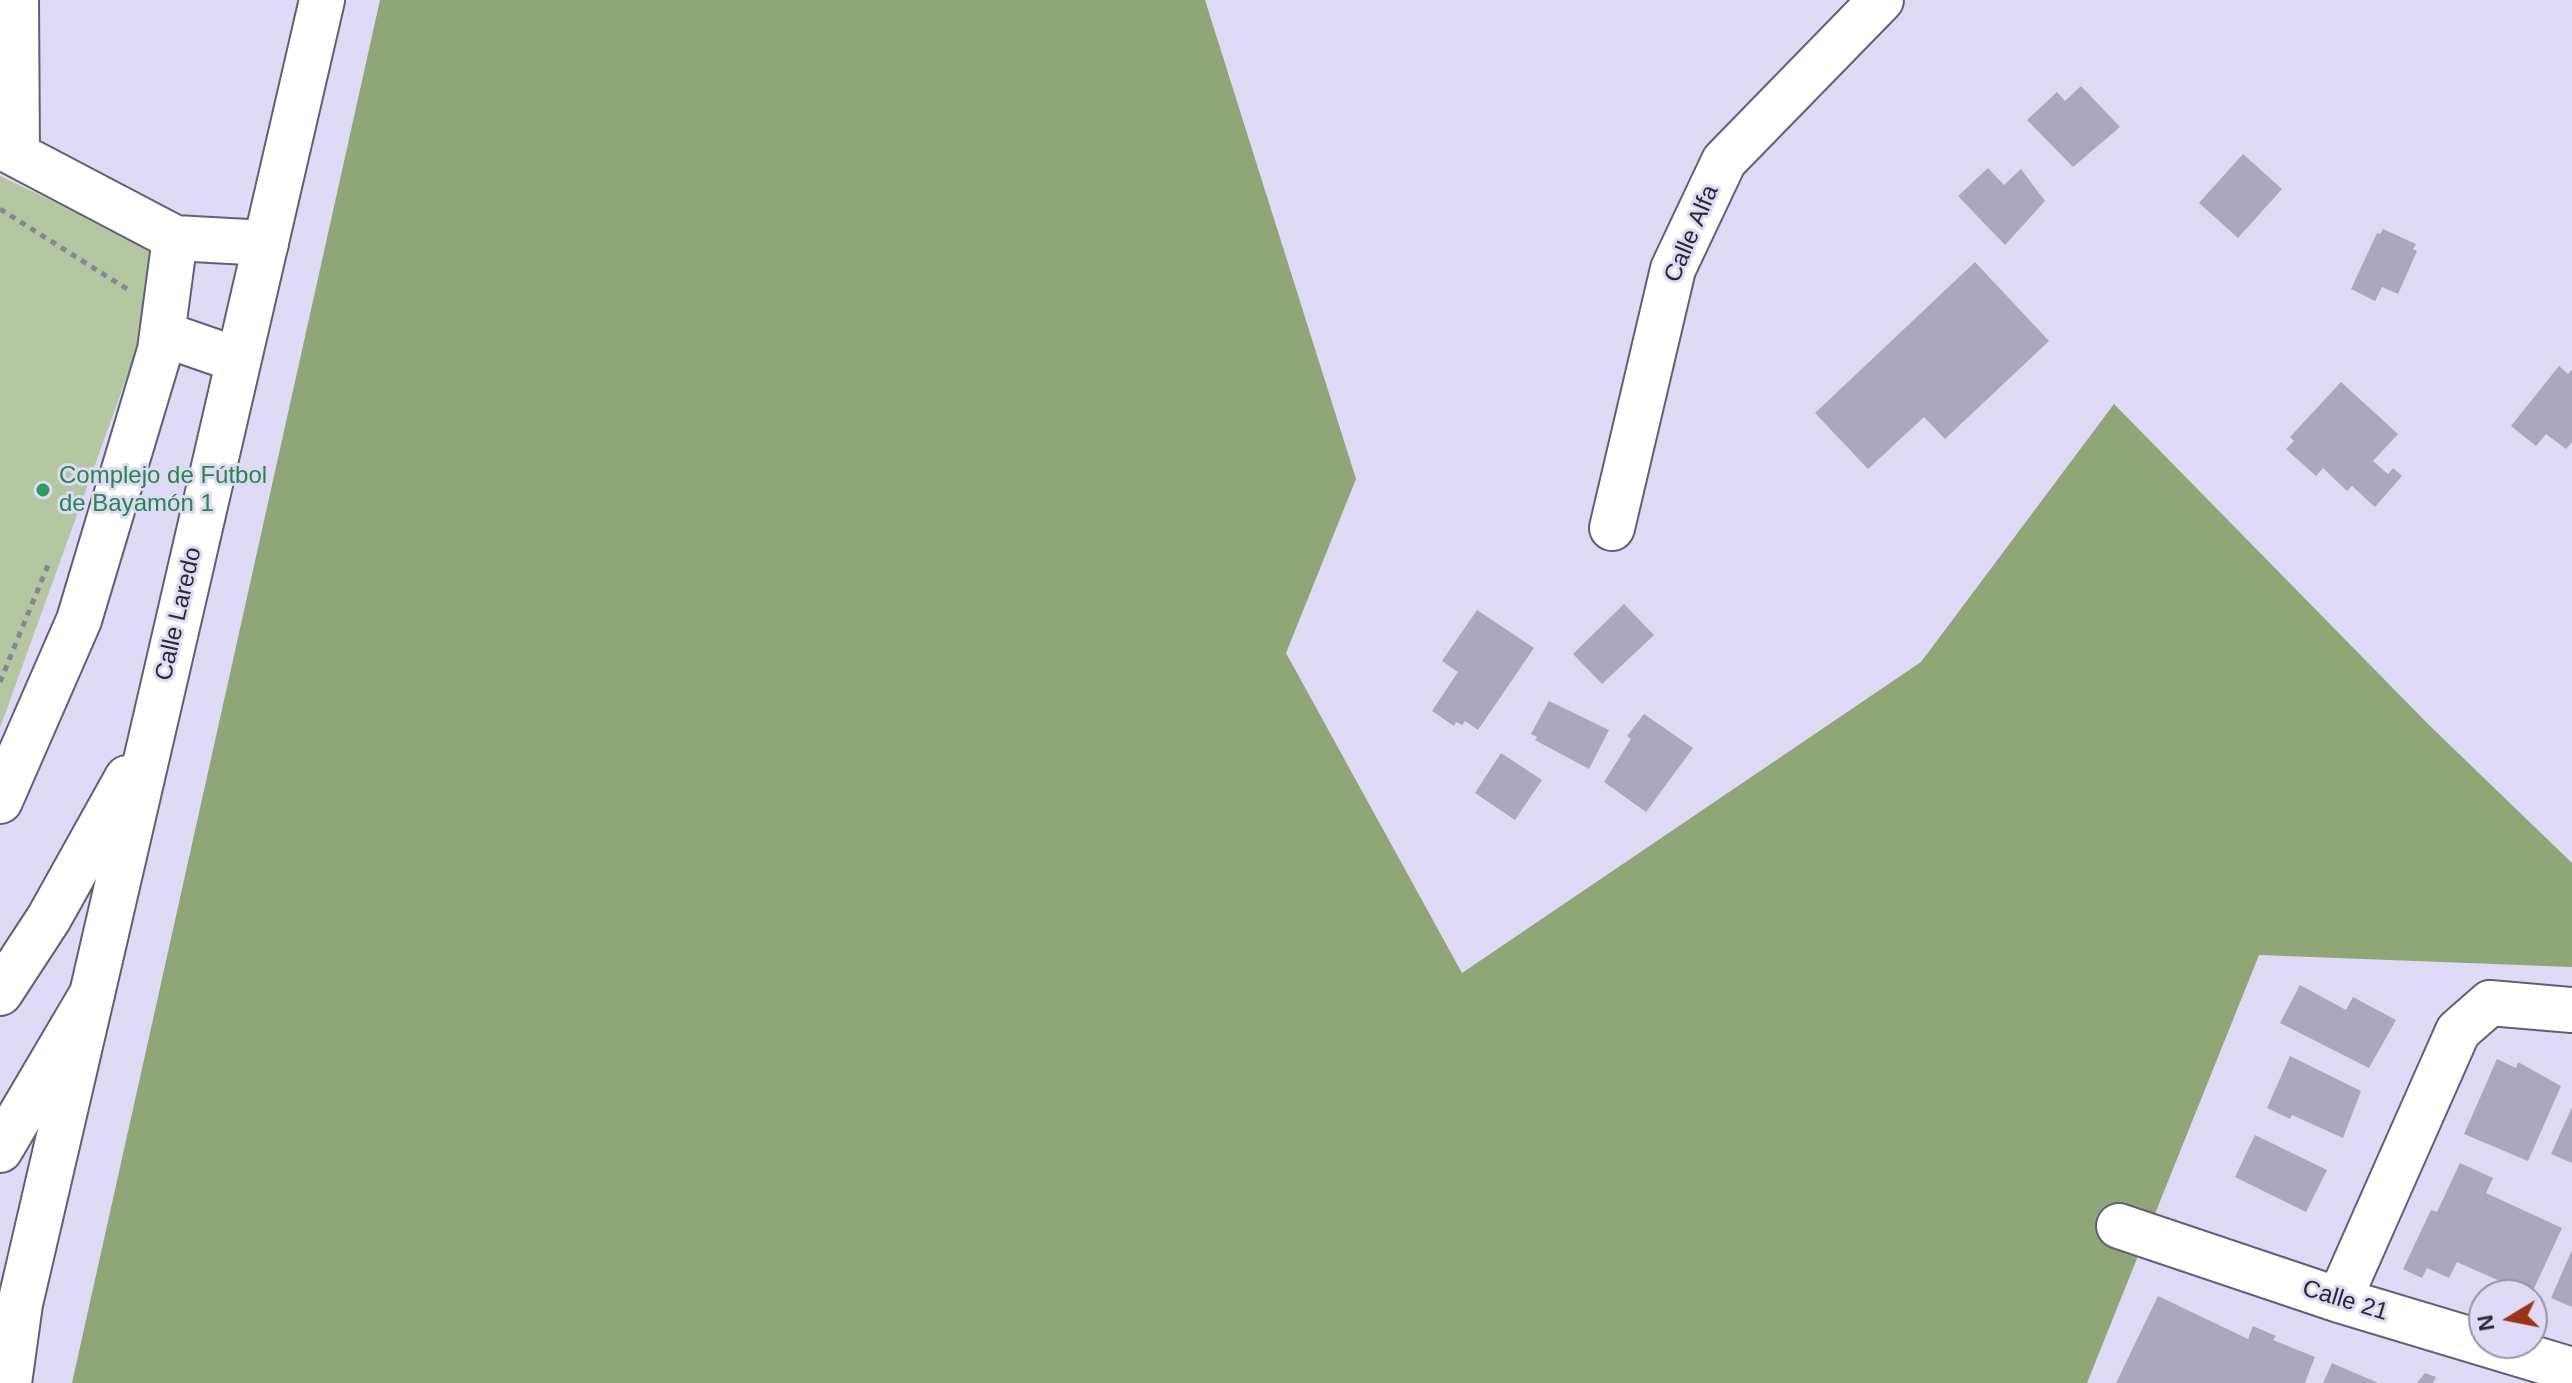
<!DOCTYPE html>
<meta charset="utf-8">
<style>
body{margin:0}
#map{position:relative;width:2572px;height:1383px;overflow:hidden;background:#dfdaf6;font-family:Arial,sans-serif}
canvas{display:block}
.north{position:absolute;left:2468px;top:1279px;width:80px;height:80px;box-sizing:border-box;background:#dfdaf6;border:2px solid #9793a8;border-radius:50%;rotate:260deg;font-size:22px;font-weight:700;line-height:32px;text-align:center;color:#2a2832}
.north::after{content:'';display:block;margin:auto;width:28px;height:36px;background:#9b3315;clip-path:polygon(50% 0,100% 100%,50% 72%,0 100%)}
</style>
<div id="map">
<canvas width="2572" height="1383"></canvas>
<div class="north">N</div>
</div>
<script>
const context = document.querySelector('canvas').getContext('2d');
context.lineJoin = 'round';
function fillPath(path, color) { context.fillStyle = color; context.fill(path, 'evenodd'); }
function strokePath(path, color, width, dash) { context.strokeStyle = color; context.lineWidth = width; context.lineCap = dash ? 'butt' : 'round'; context.setLineDash(dash || []); context.stroke(path); }
function write(font, color, halo, rows, align = 'center') {
  context.font = font + ' Arial,sans-serif'; context.lineWidth = 6; context.setLineDash([]); context.textBaseline = 'middle'; context.strokeStyle = halo; context.fillStyle = color; for (const [text, x, y, turn = 0] of rows) {
    context.save(); context.translate(x, y); context.rotate((+turn || 0) * Math.PI / 180); context.textAlign = isNaN(turn) ? turn : align; if (halo) context.strokeText(text, 0, 0); context.fillText(text, 0, 0); context.restore();
  }
}
fillPath(new Path2D(`
 M0 176 170 257 0 728Z`), '#b5c7a1');
fillPath(new Path2D(`
 M380 0H1205L1356 479 1286 653 1462 973 1921 662 2114 404 2429 725 2572 863V967L2259 955 2087 1383H72Z`), '#90a676');
fillPath(new Path2D(`
 M2081 86 2120 127 2073 167 2027 120 2057 92 2065 101Z
 M2243 154 2282 189 2238 238 2199 203Z
 M1988 168 2004 185 2021 169 2045 201 2005 245 1958 196Z
 M2383 229 2416 244 2413 249 2417 251 2398 294 2382 287 2375 301 2351 289 2377 233 2380 234Z
 M1975 262 2049 341 1945 439 1924 417 1868 469 1815 413Z
 M2559 366 2568 374 2572 370V442L2566 449 2546 434 2536 446 2511 426Z
 M2341 382 2398 434 2373 461 2388 474 2393 468 2402 476 2375 507 2352 486 2347 491 2323 468 2316 476 2286 449 2294 441 2290 437Z
 M1624 604 1654 635 1602 684 1573 654Z
 M1477 610 1534 648 1478 730 1465 721 1462 725 1456 722 1454 726 1432 711 1458 672 1442 661Z
 M1549 701 1609 730 1589 769 1535 740 1537 737 1531 734Z
 M1644 714 1693 748 1646 812 1604 782 1631 739 1627 736Z
 M1501 753 1542 780 1515 820 1475 793Z
 M2300 985 2346 1010 2353 997 2396 1020 2369 1068 2280 1023Z
 M2290 1056 2361 1091 2343 1138 2292 1115 2290 1119 2267 1108Z
 M2497 1059 2516 1068 2518 1062 2561 1086 2528 1161 2464 1134Z
 M2572 1107V1163L2551 1154Z
 M2255 1135 2327 1170 2306 1212 2235 1177Z
 M2460 1163 2493 1178 2486 1193 2562 1228 2531 1295 2457 1262 2449 1278 2427 1268 2422 1278 2403 1269 2431 1210 2437 1212Z
 M2572 1250V1307L2551 1298Z
 M2158 1296 2248 1339 2253 1326 2276 1336 2273 1340 2315 1357 2305 1383H2116Z
 M2332 1363 2378 1383H2323Z
 M2425 1373 2436 1377 2433 1383H2417Z`), '#aca7c1');
const minor = new Path2D(`
 M16 0 17 154
 M0 146 175 238 266 243
 M163 334 238 360
 M1612 528 1673 269 1724 161 1881 0
 M0 801 79 620 160 350 175 238
 M2119 1226 2339 1300 2572 1370
 M2339 1300 2458 1031 2490 1003 2572 1010`);
const major = new Path2D(`
 M0 993 49 918 127 778
 M0 1150 92 994 322 0`);
const highway = new Path2D(`
 M9 1383 20 1304 92 994`);
strokePath(minor, '#635e76', 48);
strokePath(major, '#635e76', 48);
strokePath(highway, '#635e76', 48);
strokePath(new Path2D(`
 M0 209 127 289
 M0 682 48 565`), '#888598', 5, [6, 6]);
strokePath(minor, '#fff', 44);
strokePath(major, '#fff', 44);
strokePath(highway, '#fff', 44);
for (const [x, y, r, color] of [
 [43,490,8,"#2e9e5b"]
]) { const dot = new Path2D(); dot.arc(x, y, r, 0, 2 * Math.PI); context.fillStyle = color; context.fill(dot); strokePath(dot, '#dfdaf6', 3); }
write('24px', '#2a2832', '#dfdaf6', [
 ["Calle Alfa",1692,234,-67],
 ["Calle Laredo",179,614,-77],
 ["Calle 21",2345,1301,17]
]);
write('24px', '#27864d', '#dfdaf6', [
 ["Complejo de Fútbol",59,476],
 ["de Bayamón 1",59,504]
], 'left');
</script>
